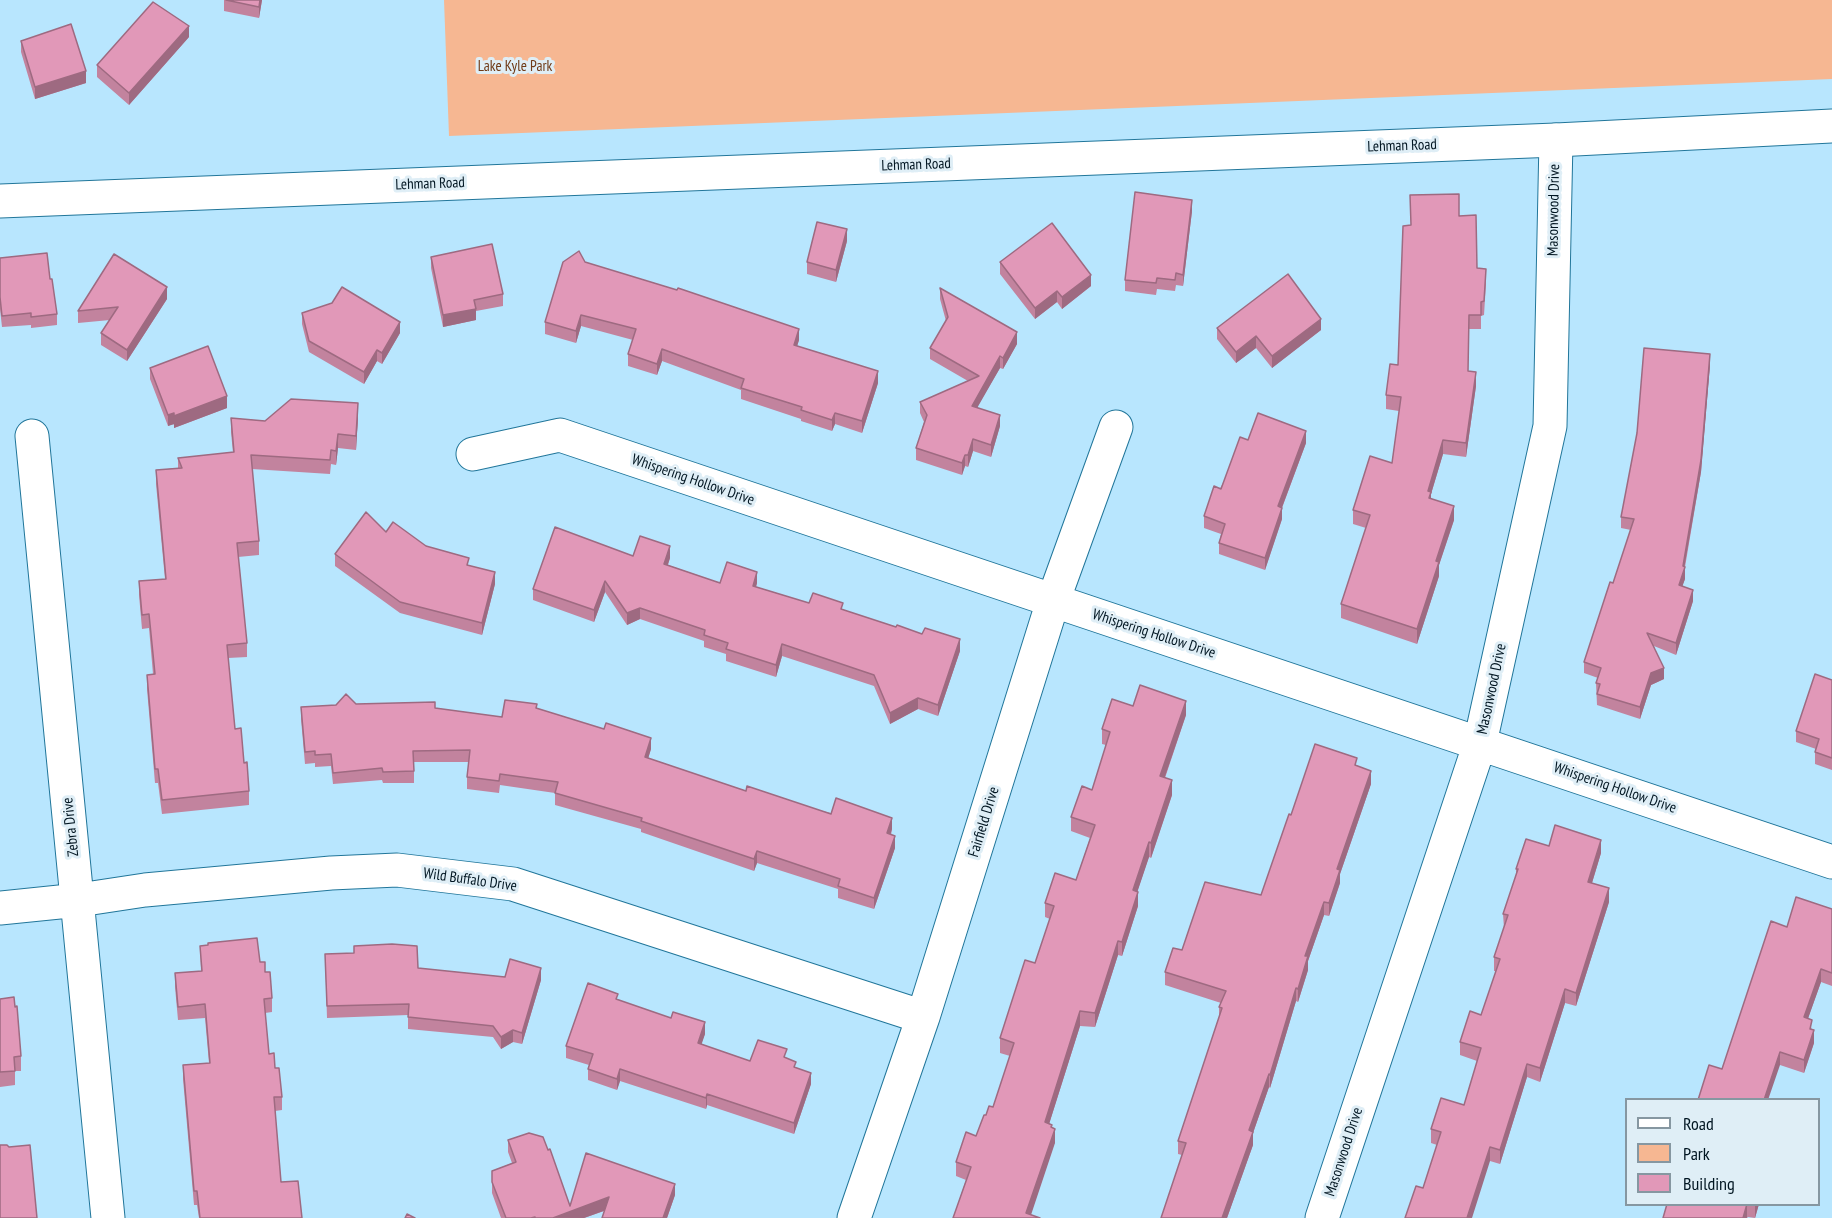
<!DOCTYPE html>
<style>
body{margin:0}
#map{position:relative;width:1832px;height:1218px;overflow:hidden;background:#b8e6fe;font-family:"PT Sans Narrow",sans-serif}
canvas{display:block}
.legend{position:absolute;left:1625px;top:1098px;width:195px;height:108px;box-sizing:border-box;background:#dfeef6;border:2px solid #8697a1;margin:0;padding:8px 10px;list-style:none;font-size:18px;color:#001521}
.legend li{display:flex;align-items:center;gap:12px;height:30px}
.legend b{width:30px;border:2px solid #8697a1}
</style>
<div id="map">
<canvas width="1832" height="1218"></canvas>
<ul class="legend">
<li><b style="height:8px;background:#fff"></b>Road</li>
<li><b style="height:16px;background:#f6b792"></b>Park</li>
<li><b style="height:16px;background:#e198b8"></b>Building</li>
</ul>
</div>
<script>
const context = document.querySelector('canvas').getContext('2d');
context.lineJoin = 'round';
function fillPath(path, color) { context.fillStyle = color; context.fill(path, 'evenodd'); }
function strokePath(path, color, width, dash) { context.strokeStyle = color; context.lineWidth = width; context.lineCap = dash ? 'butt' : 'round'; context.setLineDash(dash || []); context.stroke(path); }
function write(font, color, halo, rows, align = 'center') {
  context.font = font + ' "PT Sans Narrow",sans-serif'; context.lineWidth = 6; context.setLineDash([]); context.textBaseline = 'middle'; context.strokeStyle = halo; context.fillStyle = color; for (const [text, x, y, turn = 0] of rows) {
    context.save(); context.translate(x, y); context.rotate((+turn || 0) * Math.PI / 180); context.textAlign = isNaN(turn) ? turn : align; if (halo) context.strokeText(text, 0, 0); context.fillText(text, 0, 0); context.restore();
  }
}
fillPath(new Path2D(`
 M444 0H1832V79L449 136Z`), '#f6b792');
const minor = new Path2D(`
 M32 436 108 1218
 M473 454 560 435 1832 862
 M0 908 79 900 145 890 331 873 397 870 513 884 923 1017
 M854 1218 923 1017 1053 601 1116 427
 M1322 1218 1480 743 1550 426 1556 140`);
const tertiary = new Path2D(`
 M0 201 1556 140 1832 126`);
strokePath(minor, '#21769a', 35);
strokePath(tertiary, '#21769a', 35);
strokePath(minor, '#fff', 33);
strokePath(tertiary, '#fff', 33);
fillPath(new Path2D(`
 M224 0H262L259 18 224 11Z
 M189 37 129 105 97 77V65Z
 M21 41 86 83 35 99 21 52Z
 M1192 211 1183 286 1176 285 1175 291 1157 289 1156 295 1125 291V280Z
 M1459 216 1477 268 1486 283 1484 315 1481 316V329H1469L1468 371 1476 386 1466 457 1443 454 1431 494V499L1454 520 1439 565V576L1417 644 1341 618V604L1366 528 1353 524V510L1392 463 1399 411 1386 409V395L1398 365 1411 225Z
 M847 241 836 282 807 274V262Z
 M431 257 503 294V306L476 311V320L443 327 431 268Z
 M0 258 50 279 57 314V325L31 328V325L2 327 0 309Z
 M585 262 799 340 797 346 878 383 862 433 835 424 832 431 801 421V419L741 399V390L662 361 657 375 628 366V354L633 340 581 326 576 343 545 334V322Z
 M1000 262 1091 286 1062 309 1057 302 1035 319 1000 274Z
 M940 288 1017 344 1003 369 1000 368 977 407 1000 426 991 457 973 451 968 467 965 466 962 475 916 460V448L924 422 920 413V402L968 381 930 359V348L946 321 940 299Z
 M167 299 127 361 101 345V333L110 320 78 323V311Z
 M302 313 400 333 382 364 377 361 364 384 309 352 302 324Z
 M1217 328 1321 330 1272 368 1256 348 1236 363 1217 339Z
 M1710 365 1701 472 1685 567V579L1682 586 1693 601 1676 655 1654 646 1664 679 1651 685 1640 719 1597 705 1596 683 1598 678 1584 673V662L1613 583 1631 530 1621 528V517Z
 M150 368 227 408 174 428V424L168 426 150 379Z
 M358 417 356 450 338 448 336 465 331 464 330 474 252 469 259 541V555L238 557 247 643V657L228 658 235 729 244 763 249 791V805L162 814 158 783H155L147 689V675L153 674 149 628 142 629 139 595V581L165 579 156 484V470L178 468V458L233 453 231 432V418L265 421Z
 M1248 440 1306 443 1282 508V519L1265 570 1219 554V543L1221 534 1204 528V516Z
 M386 532 426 546 469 566 495 584 482 635 400 613 335 566V554Z
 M633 556 670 558 668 565 720 583H757L756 587 809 603 843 610 960 651 938 716 918 709 890 724 874 686 782 656 776 677 726 661V654L704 647V641L640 619 627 625 605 592 594 622 533 600V589Z
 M1832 680V770L1815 764V752L1816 749 1796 742V731Z
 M356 704 435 708 502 717 537 708 651 749 648 758 746 791 892 829 891 835 895 848 874 909 838 898V889L757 863 754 871 641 832V829L555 805V793L500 785 499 793 467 789V777L469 762H414V783H383L382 780 333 784 331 766 315 767V763L305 764 301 719V707Z
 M1133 706 1186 715 1165 778 1172 795 1151 858 1149 857 1137 892 1138 906 1122 956 1118 955 1095 1027 1080 1026 1049 1124 1052 1127 1055 1143 953 1218 966 1180 956 1176V1162L976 1136 986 1115 993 1107 1010 1056 1000 1053V1038L1035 963 1050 919 1045 917V903L1076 880 1090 838 1071 831V817L1092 790 1106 745 1102 744V729Z
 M1357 766 1371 784 1340 874V883L1329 916 1324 915 1308 961V970L1298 1002 1296 1001 1270 1088 1269 1087 1253 1133V1145L1227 1218H1161L1182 1155 1178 1154V1141L1219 1017V1007L1221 1003 1165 985V972L1182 950 1261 895 1291 815Z
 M1549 846 1601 853 1592 883 1609 902 1576 1006 1565 1003 1540 1082 1527 1077 1500 1164 1490 1161 1423 1188 1437 1145 1431 1143V1129L1464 1105 1477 1061 1460 1055V1042L1481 1015 1496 971H1494V957L1504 928 1503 914 1516 875V869Z
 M1832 909V986L1821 982 1808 1018 1812 1030 1814 1043 1804 1073 1780 1065 1722 1069Z
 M200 946 260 962 265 972 272 998V1012L265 1013 269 1054 275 1068 282 1097V1110L275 1111 281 1182 302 1218H199L197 1205H194L183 1079V1065L209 1063 205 1018 178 1020 175 987V973L201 971Z
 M325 954 418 968 505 977 541 980 522 1044 513 1042 501 1049 493 1037 408 1029V1015L327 1018Z
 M0 999 15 1007 21 1056V1071H15V1085L0 1087Z
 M618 1000 705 1034 701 1044 750 1061 787 1058 811 1084 794 1134 707 1105 706 1109 620 1081 617 1090 588 1080V1069L589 1065 566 1058V1046Z
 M508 1140 570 1206 675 1195 667 1218H602L604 1211 584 1218H501L492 1193V1171L512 1163 508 1152Z
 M1667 1204H1759L1755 1218 1748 1217 1747 1218H1663Z`), '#c2839e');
fillPath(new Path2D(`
 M260 0H262L259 18V7Z
 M189 26V37L129 105V93Z
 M86 71V83L35 99V87Z
 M1192 200V211L1183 286V275Z
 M847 229V241L836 282V270Z
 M1091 275V286L1062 309V297Z
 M167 287V299L127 361V350Z
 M1057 291V302L1035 319V308Z
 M476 309V320L443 327V315Z
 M581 315V326L576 343V331Z
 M1321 319V330L1272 368V356Z
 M400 322V333L382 364V353Z
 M799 329V340L794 356V345Z
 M1017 332V344L1003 369V358Z
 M1256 336V348L1236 363V352Z
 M662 349V361L657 375V364Z
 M377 350V361L364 384V372Z
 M1710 354V365L1701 472 1684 569 1685 567V579L1679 596V585L1683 566Z
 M1000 356V368L972 417V406Z
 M878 371V383L862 433V421Z
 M1476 372V386L1466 457V443Z
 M227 396V408L174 428V416Z
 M358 403V417L356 450V436Z
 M174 413V424L168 426V415Z
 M835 413V424L832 431V420Z
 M1000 415V426L991 457V445Z
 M1306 431V443L1278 518V506Z
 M338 434V448L336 465V451Z
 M973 439V451L968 467V455Z
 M1443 440V454L1431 494V506L1428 491Z
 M965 455V466L962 475V463Z
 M1454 506V520L1439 565V576L1417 644V629L1436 561Z
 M1282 508V519L1265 570V558Z
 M670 546V558L664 575V564Z
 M495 572V584L482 635V623Z
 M757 572V583L753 597V586Z
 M605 581V592L594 622V610Z
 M1693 590V601L1676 655V643Z
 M640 608V619L627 625V613Z
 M960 639V651L938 716V705Z
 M782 644V656L776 677V665Z
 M1664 668V679L1651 685 1640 719V707L1651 673Z
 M918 698V709L890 724V713Z
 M1186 701V715L1160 791V776Z
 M651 738V749L645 769V757Z
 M1371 771V784L1340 874V883L1329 916V903L1337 869Z
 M1172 780V795L1151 858V843Z
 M892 818V829L887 845V833Z
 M895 836V848L874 909V898Z
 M1601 840V853L1588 896V882Z
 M1149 842V857L1133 905V890Z
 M757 851V863L754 871V859Z
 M1609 888V902L1576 1006V993Z
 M1138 892V906L1122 956V942Z
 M1324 902V915L1308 961V970L1298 1002V989L1305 956Z
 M1118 941V955L1095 1027V1013Z
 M541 968V980L522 1044V1033Z
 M1821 969V982L1804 1030V1017Z
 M1296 988V1001L1270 1088V1075Z
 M1565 989V1003L1540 1082V1068Z
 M1080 1011V1026L1045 1137V1122Z
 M705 1022V1034L698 1055V1043Z
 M513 1030V1042L501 1049V1037Z
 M1814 1030V1043L1804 1073V1060Z
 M1780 1052V1065L1768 1100H1764Z
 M1527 1064V1077L1500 1164V1150Z
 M620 1069V1081L617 1090V1079Z
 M811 1073V1084L794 1134V1123Z
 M1269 1074V1087L1253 1133V1145L1227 1218H1222L1249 1130Z
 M707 1094V1105L706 1109V1098Z
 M1052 1125V1139L1055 1129V1143L1030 1218 1026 1213Z
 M1490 1147V1161L1472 1218H1467Z
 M675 1184V1195L667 1218H663Z
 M609 1197V1209L584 1218H553Z
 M1747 1204V1218H1743Z
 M1755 1204H1759L1755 1218Z`), '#9e6a81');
const building = new Path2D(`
 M226 0H260L259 7Z
 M153 2 189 26 129 93 97 65Z
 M71 24 86 71 35 87 21 41Z
 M1135 192 1192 200 1183 275 1176 273 1175 280 1157 278 1156 283 1125 280Z
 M1459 194V216L1476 215 1477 268 1486 269 1484 301 1481 302V315H1469L1468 371 1476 372 1466 443 1443 440 1428 491 1431 492 1429 498 1454 506 1436 561 1439 562 1417 629 1341 604 1370 515 1353 510 1370 456 1392 463 1401 397 1386 395 1390 364 1398 365 1403 226 1411 225 1410 195Z
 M817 222 847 229 836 270 807 262Z
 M1052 223 1091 275 1062 297 1057 291 1035 308 1000 262Z
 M492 244 503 294 474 300 476 309 443 315 431 257Z
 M579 251 585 262 677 290 678 288 799 329 794 345 878 371 862 421 835 413 832 420 801 410 802 407 741 388 744 379 662 349 657 364 628 354 636 329 581 315 576 331 545 322 563 262Z
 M47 253 50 279H52L57 314 31 317V313L2 316 0 297V258Z
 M114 254 167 287 127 350 101 333 118 307 78 311Z
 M1288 274 1321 319 1272 356 1256 336 1236 352 1217 328Z
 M342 287 400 322 382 353 377 350 364 372 309 341 302 313 332 303Z
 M940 288 1017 332 1003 358 1000 356 972 406 1000 415 991 445 973 439 968 455H965L962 463 916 448 927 415 920 402 979 376 930 348 948 317Z
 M208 346 227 396 174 416V413L168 415 150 368Z
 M1644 348 1710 354 1701 460 1683 566 1685 567 1679 585 1693 590 1676 643 1647 633 1664 668 1651 673 1640 707 1597 694 1600 684 1596 683 1601 668 1584 662 1610 582 1613 583 1634 519 1621 517 1637 433Z
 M291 399 358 403 356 436 338 434 336 451 331 450 330 460 251 455 259 541 237 543 247 643 227 645 235 729 241 728 244 763 247 762 249 791 162 800 158 769H155L147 675 155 674 149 614 142 615 139 581 166 579 156 470 182 468 178 458 234 452 231 418 265 421Z
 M1258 413 1306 431 1278 506 1282 508 1265 558 1219 543 1225 524 1204 516 1214 486 1221 489 1240 437 1248 440Z
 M366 512 386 532 393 522 426 546 469 558 467 565 495 572 482 623 400 602 335 554Z
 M555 527 633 556 640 536 670 546 664 564 720 583 727 562 757 572 753 586 809 603 813 593 843 603 841 609 896 627 897 625 922 634 925 628 960 639 938 705 918 698 890 713 874 675 782 644 776 665 726 649 728 643 704 635 705 630 640 608 627 613 605 581 594 610 533 589Z
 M1815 674 1832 680V758L1815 752 1819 739 1796 731Z
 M1140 685 1186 701 1160 776 1172 780 1151 843 1149 842 1133 890 1138 892 1122 942 1118 941 1095 1013 1080 1011 1045 1122 1052 1125 1051 1127 1055 1129 1026 1213 1040 1218H953L971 1167 956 1162 966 1132 976 1136 984 1115H986L989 1106 993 1107 1014 1043 1000 1038 1025 960 1035 963 1054 906 1045 903 1055 873 1076 880 1095 825 1071 817 1082 786 1092 790 1110 732 1102 729 1112 699 1133 706Z
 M346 694 356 704 435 702V708L502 717 505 700 537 704 536 708 604 729 606 723 651 738 645 757 746 791 747 786 831 814 836 798 892 818 887 833 895 836 874 898 838 886 840 879 757 851 754 859 641 821 642 818 555 793 558 782 500 774 499 781 467 777 470 750 413 751 414 771 383 772 382 768 333 773 331 754 315 755V751L305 752 301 707 336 705Z
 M1315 744 1357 758 1355 765 1371 771 1337 869 1340 870 1329 903 1324 902 1305 956H1308L1298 989 1296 988 1270 1075 1269 1074 1249 1130 1253 1132 1222 1218H1161L1186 1143 1178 1141 1222 1008 1219 1007 1226 991 1165 972 1173 948 1182 950 1205 882 1261 895 1289 814 1291 815Z
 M1555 825 1601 840 1588 882 1609 888 1576 993 1565 989 1540 1068 1527 1064 1500 1150 1490 1147 1467 1218H1405L1416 1186 1423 1188 1441 1132 1431 1129 1441 1098 1464 1105 1481 1048 1460 1042 1470 1011 1481 1015 1500 959 1494 957 1508 915 1503 914 1518 869H1516L1526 839 1549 846Z
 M1796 897 1832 909V973L1821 969 1804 1017 1812 1020 1810 1029 1814 1030 1804 1060 1780 1052 1764 1100H1698L1709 1065 1722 1069 1771 921 1787 927Z
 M257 938 260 962H265V972H270L272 998 264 999 269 1054 274 1053 275 1068H279L282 1097H274L281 1182 298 1181 302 1218H200L197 1191H194L183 1065 210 1063 205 1004 178 1007 175 973 202 971 200 946 208 945V943Z
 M392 944 417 946 418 968 505 977 510 959 541 968 522 1033 513 1030 501 1037 493 1026 408 1017 409 1004 327 1006 325 954 354 953V946Z
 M588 983 618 994 616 999 671 1018 673 1012 705 1022 698 1043 750 1061 758 1040 787 1049 784 1057 796 1062 794 1067 811 1073 794 1123 707 1094 706 1098 620 1069 617 1079 588 1069 593 1054 566 1046Z
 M14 997 15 1007 17 1006 21 1056 14 1057 15 1071 0 1072V999Z
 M529 1133 543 1137 548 1150 550 1149 570 1206 586 1153 675 1184 663 1218H602L609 1197 553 1218H535V1217L531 1218H506L492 1182V1171L516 1162 508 1140Z
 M0 1145H7L9 1147 30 1145 37 1218H0Z
 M1667 1204H1747L1743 1218H1663Z
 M407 1214 415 1218H405Z`);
fillPath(building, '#e198b8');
strokePath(building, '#9e6a81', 1.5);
write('15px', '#6f3a16', '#dfeef6', [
 ["Lake Kyle Park",515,67]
]);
write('15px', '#001521', '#dfeef6', [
 ["Lehman Road",1402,146,-2],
 ["Lehman Road",916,165,-2],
 ["Lehman Road",430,184,-2],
 ["Masonwood Drive",1554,210,-89],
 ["Whispering Hollow Drive",693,480,19],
 ["Whispering Hollow Drive",1154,634,18],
 ["Masonwood Drive",1492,689,-78],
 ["Whispering Hollow Drive",1615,788,19],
 ["Fairfield Drive",984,822,-73],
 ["Zebra Drive",71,827,-96],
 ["Wild Buffalo Drive",470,880,8],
 ["Masonwood Drive",1344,1152,-72]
]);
</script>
